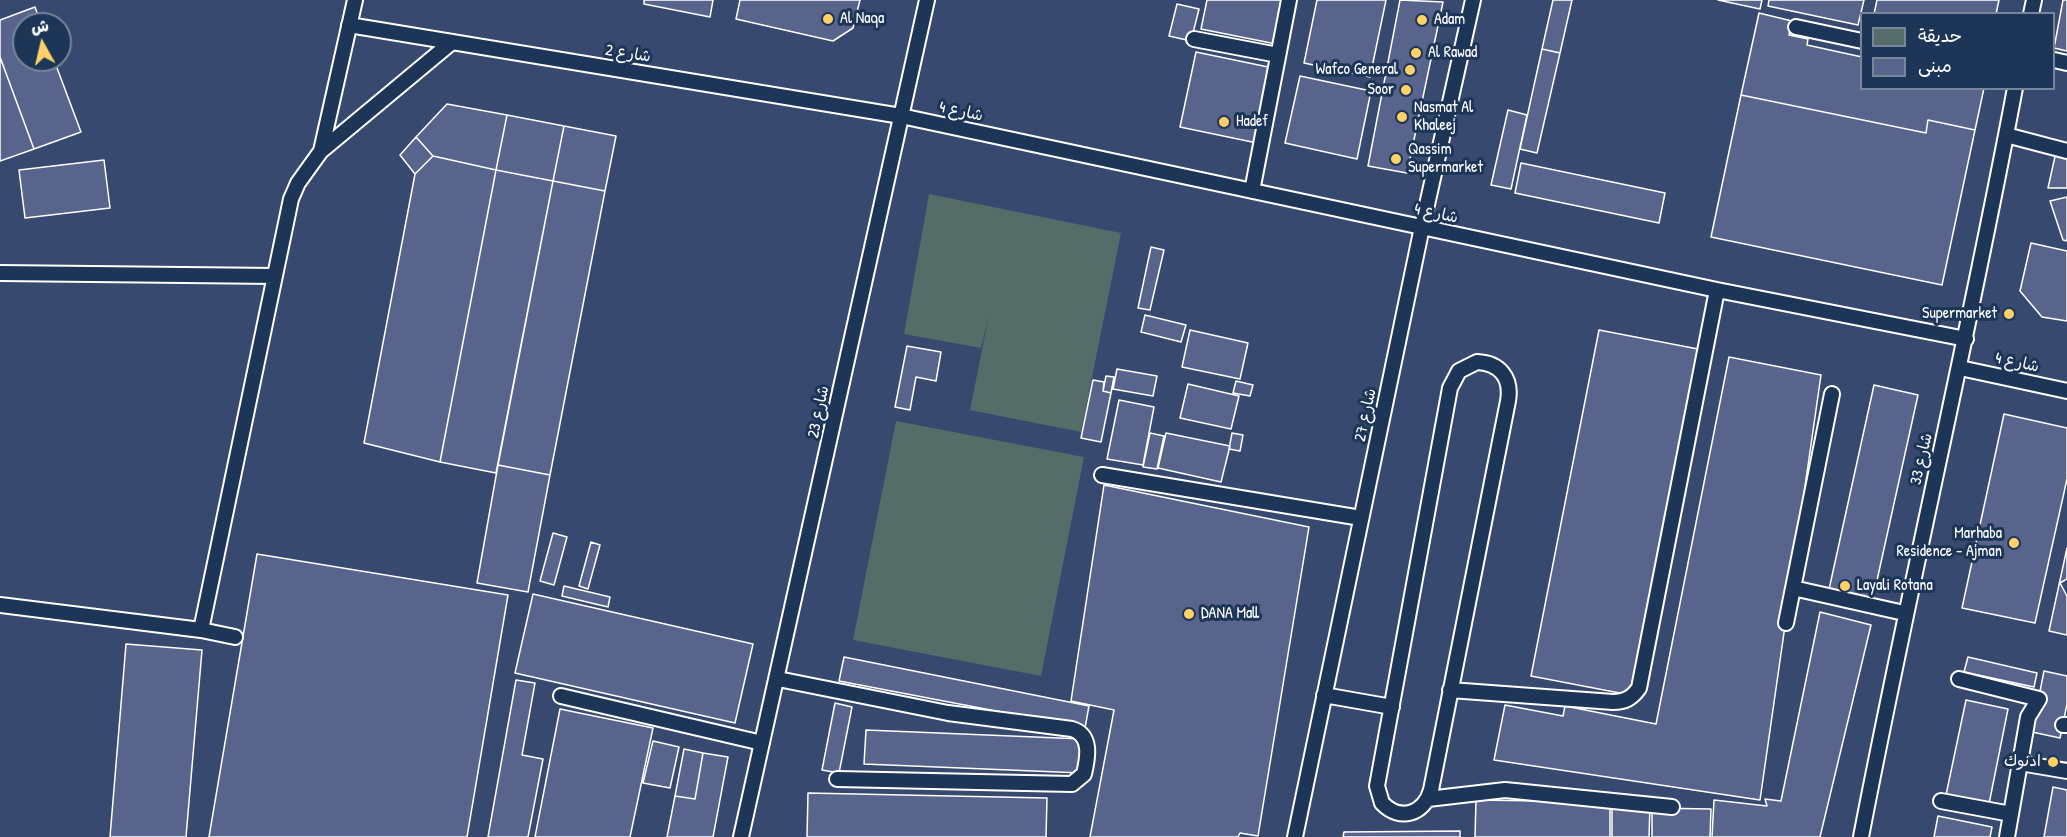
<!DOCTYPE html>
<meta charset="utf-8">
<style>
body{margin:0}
#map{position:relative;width:2067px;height:837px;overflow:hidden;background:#293e61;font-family:"Patrick Hand","Playpen Sans Arabic",sans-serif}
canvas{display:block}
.legend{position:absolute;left:1860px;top:12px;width:195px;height:78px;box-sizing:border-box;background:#1d3557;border:2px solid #77869a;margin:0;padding:8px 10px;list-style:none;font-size:18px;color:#fff}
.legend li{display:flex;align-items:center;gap:12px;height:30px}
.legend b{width:30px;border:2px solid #77869a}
.north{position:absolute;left:12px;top:12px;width:60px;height:60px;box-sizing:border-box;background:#1d3557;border:2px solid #77869a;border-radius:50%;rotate:352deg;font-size:16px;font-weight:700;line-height:24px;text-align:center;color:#fff}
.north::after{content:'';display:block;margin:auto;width:21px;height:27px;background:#ffd166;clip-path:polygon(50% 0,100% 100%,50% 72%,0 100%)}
</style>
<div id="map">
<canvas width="2067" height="837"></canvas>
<ul class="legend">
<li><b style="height:16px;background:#566c68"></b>حديقة</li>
<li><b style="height:16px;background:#58648b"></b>مبنى</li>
</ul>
<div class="north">ش</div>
</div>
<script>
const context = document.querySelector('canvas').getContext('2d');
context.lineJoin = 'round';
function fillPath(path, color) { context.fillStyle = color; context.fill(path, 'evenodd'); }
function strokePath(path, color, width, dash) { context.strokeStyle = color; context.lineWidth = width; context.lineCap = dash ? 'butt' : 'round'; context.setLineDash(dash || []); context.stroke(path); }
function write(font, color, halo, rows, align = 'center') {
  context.font = font + ' "Patrick Hand","Playpen Sans Arabic",sans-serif'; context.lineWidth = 6; context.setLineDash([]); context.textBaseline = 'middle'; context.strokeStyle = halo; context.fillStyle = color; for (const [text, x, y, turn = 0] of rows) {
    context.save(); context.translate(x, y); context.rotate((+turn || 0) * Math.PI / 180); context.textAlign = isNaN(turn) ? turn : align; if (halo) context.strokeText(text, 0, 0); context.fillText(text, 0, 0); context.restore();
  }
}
fillPath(new Path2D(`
 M0 0H2067V837H0ZM1862 14H2054V88H1862ZM24 24H60V60H24Z`), '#37496e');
fillPath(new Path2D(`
 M929 194 1121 233 1081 432 970 410 989 315 981 348 904 334Z
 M896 421 1084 457 1041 676 853 640Z`), '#566c68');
const building = new Path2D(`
 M644 0H713L710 17 644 4Z
 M740 0H860L853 28 833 41 736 19Z
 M1207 0H1284L1276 44 1201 29Z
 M1317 0H1386L1370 77 1304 63Z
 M1400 0 1443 2 1407 173 1368 166Z
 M1553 0H1572L1560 53 1542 49Z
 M1718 0H1762L1760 9Z
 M1769 0H1864L1858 25 1768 6Z
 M1877 0H1999L1996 14H1874Z
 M2063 0H2067V51L2054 48Z
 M1177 4 1199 9 1191 41 1169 36Z
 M35 7 41 24H24V60H54L81 132 34 149 0 57V20Z
 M1759 13 1792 21 1789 35 1808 39 1807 45 1862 57V88H1984L1975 130 1928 120 1926 133 1741 95Z
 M1542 49 1560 53 1537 153 1520 149Z
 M1196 52 1273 68 1257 143 1180 127Z
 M0 57 34 149 0 161Z
 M1300 76 1371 91 1357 159 1285 143Z
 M1741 95 1926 133 1928 120 1975 130 1942 285 1711 237Z
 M447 104 507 115 496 170 433 156 416 137Z
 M1508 110 1527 115 1511 189 1491 185Z
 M507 115 564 126 553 181 496 170Z
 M564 126 616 136 605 191 553 181Z
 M416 137 433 156 415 174 400 155Z
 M2056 152 2067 155V188H2048Z
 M433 156 496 170 440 462 364 443 415 174Z
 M104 160 110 208 25 218 19 170Z
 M1521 163 1665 193 1659 223 1515 193Z
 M496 170 553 181 496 473 440 462Z
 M553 181 605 191 550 475 498 465Z
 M2067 197V241L2063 240 2050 201Z
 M2031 243 2067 251V321L2042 317 2020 291Z
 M1151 247 1164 250 1150 310 1138 308Z
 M1145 315 1186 325 1181 342 1141 332Z
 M1190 330 1248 343 1240 379 1182 367Z
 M1599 330 1698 349 1630 695 1531 676Z
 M907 346 941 352 936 381 916 377 910 410 895 407Z
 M1729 357 1821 375 1760 800 1494 760 1505 705 1563 716 1565 706 1656 724Z
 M1117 369 1157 376 1153 396 1113 389Z
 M1106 376 1114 377 1111 393 1103 391Z
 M1093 380 1104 382 1103 391 1111 393 1101 442 1081 438Z
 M1236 381 1253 385 1250 396 1233 393Z
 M1188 384 1239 396 1231 429 1180 418Z
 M1874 385 1918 395 1872 603 1828 594Z
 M1119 400 1154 407 1143 465 1107 459Z
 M2004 414 2067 428V479L2035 623 1962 608Z
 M1150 433 1164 436 1157 469 1143 467Z
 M1166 433 1230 446 1221 482 1158 468Z
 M1232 433 1243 435 1240 451 1229 449Z
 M498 465 550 475 528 592 477 583Z
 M1104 485 1309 527 1258 836 1240 833 1238 837H1090L1114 710 1071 701Z
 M553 533 567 537 554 585 540 581Z
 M591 542 600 545 588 589 579 586Z
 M2067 548V579L2060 583 2067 596V635L2049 631Z
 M257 554 508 595 467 837H209Z
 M564 586 610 597 608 607 562 596Z
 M533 594 753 644 735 723 515 673Z
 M1820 612 1871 625 1820 837H1712L1714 800 1767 806 1765 799 1781 801Z
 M126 644 202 650 186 837H110Z
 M844 657 1089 706 1085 728 839 681Z
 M1968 657 2037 673 2034 687 1964 672Z
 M2044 671 2067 676V704L2060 738 2032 732Z
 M516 680 535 683 522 755 543 759 528 837H488Z
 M1966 700 2008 709 1989 804 1946 795Z
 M835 703 852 707 839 773 822 770Z
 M560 709 653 728 630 837H535Z
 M866 730 1083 739 1082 773 864 764Z
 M653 741 679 747 670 788 643 783Z
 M684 749 703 753 695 799 675 796Z
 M703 753 728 757 713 837H667L675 796 695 799Z
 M2053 787 2067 790V837H2044Z
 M808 793 1047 798 1046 837H807Z
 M1476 800 1610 802V837H1475Z
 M1612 804 1650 805 1649 837H1612Z
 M1652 808 1711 809 1710 837H1652Z
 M1938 816 1992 827 1990 837H1934Z
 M1460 831V837H1343L1344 832Z`);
fillPath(building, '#58648b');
strokePath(building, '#fff', 1.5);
const service = new Path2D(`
 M2031 14 2034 0
 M349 25 901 116 1717 290 1966 339
 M1796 27 1862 41
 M1194 39 1278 55
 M2054 60 2067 63
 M2006 135 2067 151
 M321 151 355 0
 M1252 191 1289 0
 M0 273 275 276
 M1477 362C1500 363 1512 378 1508 401L1431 790C1424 814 1400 822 1382 803L1377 786 1450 388 1459 371Z
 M1960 368 2067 391
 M1102 475 1361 518
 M1793 588 1904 613
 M0 605 201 630 291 199 298 183 321 151 452 42
 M1786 623 1832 394
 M201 630 235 637
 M778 679 948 713 1072 729C1092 735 1088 757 1084 774L1072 784 837 779
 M1959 679 2039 699 2028 717 2007 837
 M1450 690 1613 702C1625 702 1632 698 1639 688L1717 290
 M1324 695 1392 707
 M561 696 762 743
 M2063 725H2067
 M2020 763 2067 771
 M1428 799 1505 790 1672 807
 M1941 801 2011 814
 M741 837 927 0
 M1295 837 1422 227 1473 0
 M1861 837C1909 587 1968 339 2015 88`);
strokePath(service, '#fff', 18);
strokePath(service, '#1d3557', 14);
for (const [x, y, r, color] of [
 [828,19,6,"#ffd166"],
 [1422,20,6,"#ffd166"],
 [1416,53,6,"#ffd166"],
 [1410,70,6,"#ffd166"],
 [1406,90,6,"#ffd166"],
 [1402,117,6,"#ffd166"],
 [1224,122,6,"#ffd166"],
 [1396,159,6,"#ffd166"],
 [2009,314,6,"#ffd166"],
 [2014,543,6,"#ffd166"],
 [1845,586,6,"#ffd166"],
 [1189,614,6,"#ffd166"],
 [2053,762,6,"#ffd166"]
]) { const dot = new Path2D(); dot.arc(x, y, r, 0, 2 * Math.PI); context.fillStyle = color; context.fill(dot); strokePath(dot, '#1d3557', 2); }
write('16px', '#fff', '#1d3557', [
 ["Al Naqa",840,19],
 ["Adam",1434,20],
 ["Al Rawad",1428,53],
 ["Wafco General",1398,70,"right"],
 ["Soor",1394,90,"right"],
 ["Nasmat Al",1414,108],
 ["Khaleej",1414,126],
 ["Hadef",1236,122],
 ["Qassim",1408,150],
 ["Supermarket",1408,168],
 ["Supermarket",1997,314,"right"],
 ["Marhaba",2002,534,"right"],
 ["Residence - Ajman",2002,552,"right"],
 ["Layali Rotana",1857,586],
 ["DANA Mall",1201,614],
 ["ادنوك",2041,762,"right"]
], 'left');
write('16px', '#fff', '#1d3557', [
 ["شارع 2",628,54,9],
 ["شارع 4",961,112,12],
 ["شارع 4",1436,214,12],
 ["شارع 4",2017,363,12],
 ["شارع 23",819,412,-78],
 ["شارع 27",1366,415,-78],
 ["شارع 33",1922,459,-77]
]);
</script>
